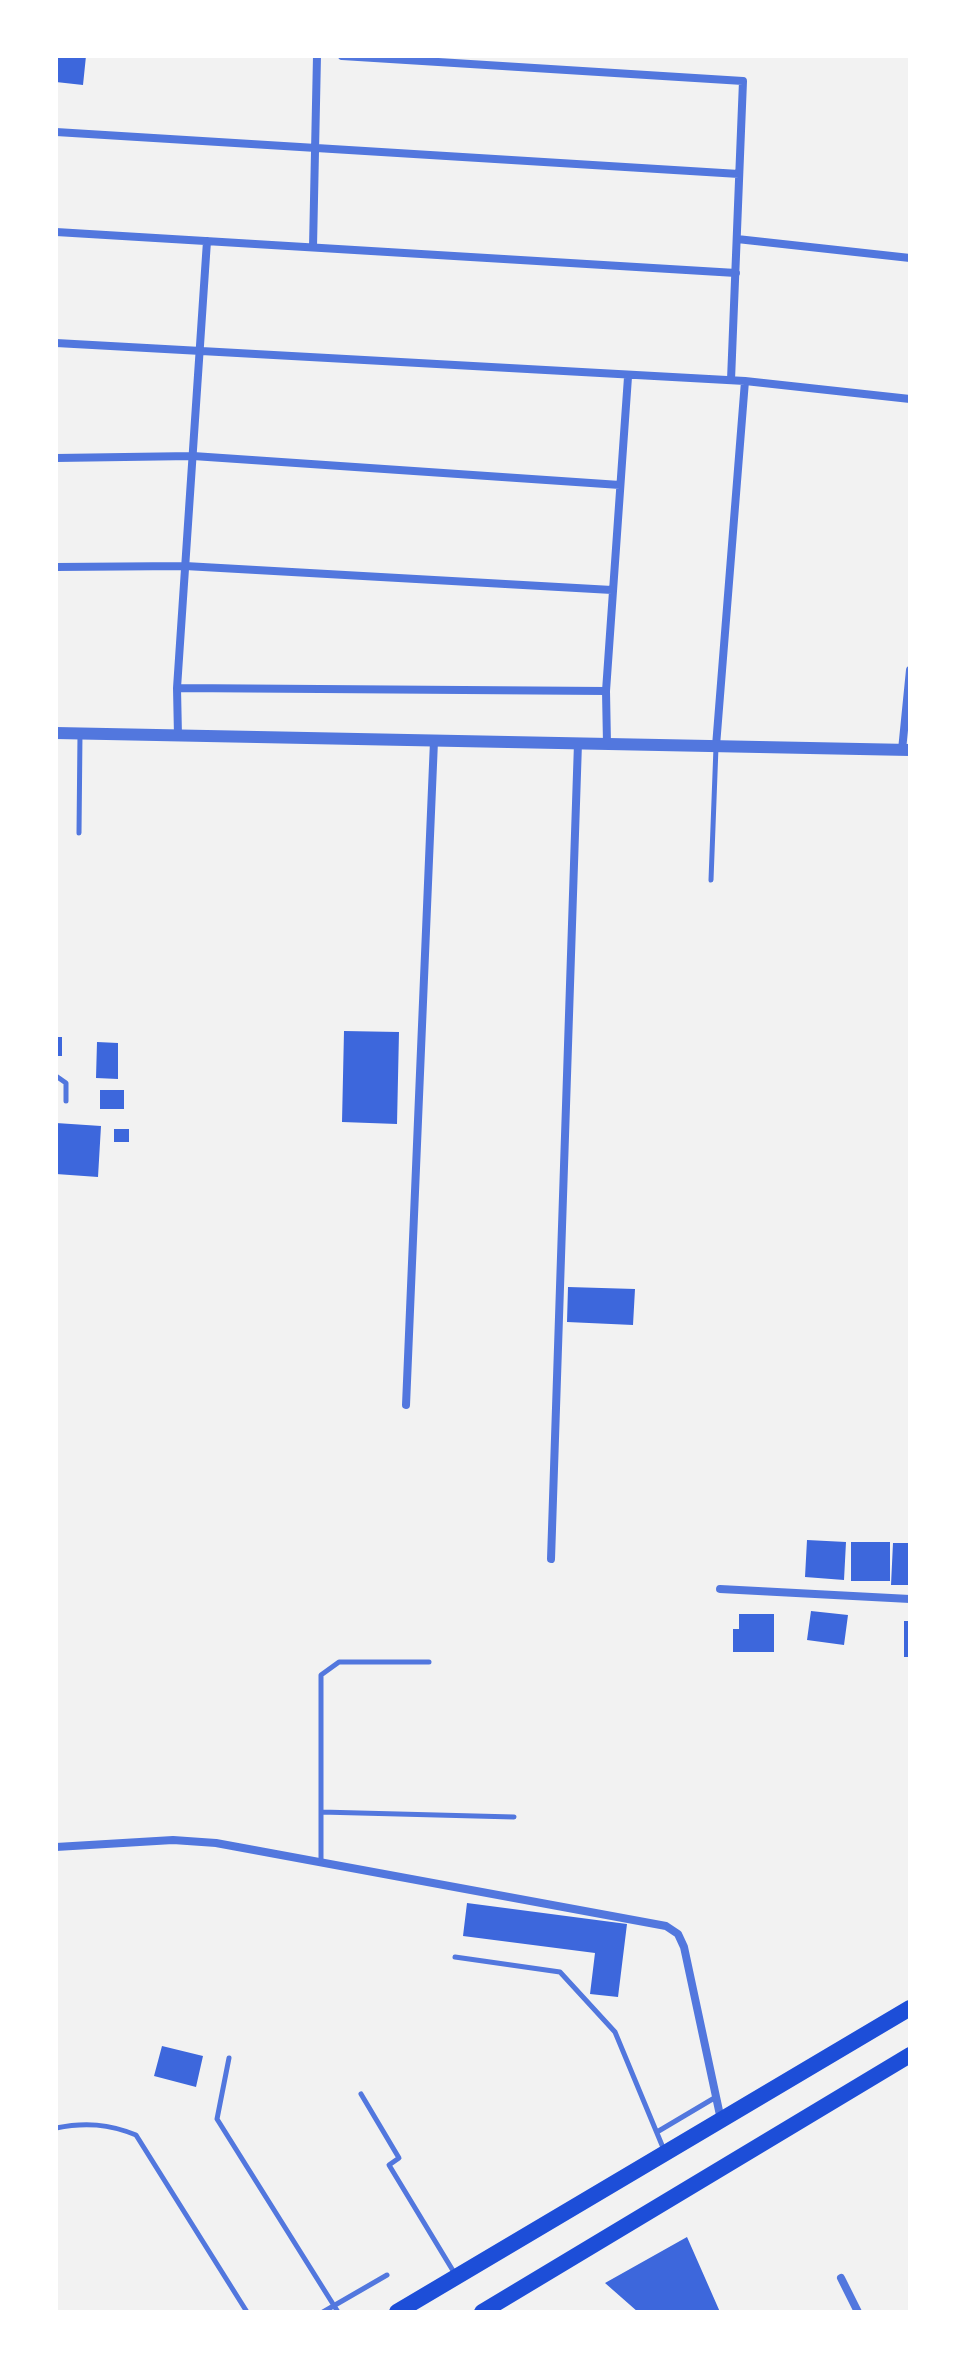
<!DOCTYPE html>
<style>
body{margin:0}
#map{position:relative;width:966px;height:2368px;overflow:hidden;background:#f2f2f2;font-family:"Nunito Sans",sans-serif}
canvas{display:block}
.frame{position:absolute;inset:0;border:58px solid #fff;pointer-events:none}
</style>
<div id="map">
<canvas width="966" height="2368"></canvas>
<div class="frame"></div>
</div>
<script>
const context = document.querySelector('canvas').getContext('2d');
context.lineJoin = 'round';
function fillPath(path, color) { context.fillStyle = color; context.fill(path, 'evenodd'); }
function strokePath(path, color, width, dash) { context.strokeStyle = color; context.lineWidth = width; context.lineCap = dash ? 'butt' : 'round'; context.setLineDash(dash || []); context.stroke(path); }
fillPath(new Path2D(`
 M56 56H86L83 85 56 82Z
 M344 1031 399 1032 397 1124 342 1122Z
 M56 1037H62V1056H56Z
 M97 1042 118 1043V1079L96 1078Z
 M100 1090H124V1109H100Z
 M56 1123 101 1126 98 1177 56 1174Z
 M114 1129H129V1142H114Z
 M568 1287 635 1289 633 1325 567 1322Z
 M807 1540 846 1542 844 1580 805 1577Z
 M851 1542H890V1581H851Z
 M893 1543H910V1585H891Z
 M811 1611 848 1615 844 1645 807 1640Z
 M739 1614H774V1652H733V1629H739Z
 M904 1621H910V1657H904Z
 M467 1903 627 1924 618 1997 590 1994 595 1953 463 1936Z
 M162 2046 203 2056 196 2087 154 2076Z
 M687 2237 720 2312H638L605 2283Z`), '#3d67dc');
strokePath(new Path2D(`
 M79 833 80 734
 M711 880 716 747
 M56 1076 66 1083V1101
 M321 1812 514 1817
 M321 1862V1675L339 1662H429
 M455 1957 560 1972 615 2032 664 2150
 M229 2058 217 2119 338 2312
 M361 2094 399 2158 389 2165 455 2274
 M56 2128C85 2122 109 2124 136 2135L247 2312
 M657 2132 716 2097
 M323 2312 387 2275`), '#5277de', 5);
strokePath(new Path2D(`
 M342 56 743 81 731 380
 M56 132 739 174
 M56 232 736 273
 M737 239 910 258
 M313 247 317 56
 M56 343 745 381 910 399
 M56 458 193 456 620 485
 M56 567 185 566 612 590
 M177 688 606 691
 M178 736 177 688 207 241
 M607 744 606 691 628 377
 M716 746 745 381
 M902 750 910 670
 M406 1405 434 741
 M551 1559 578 743
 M720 1589 910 1599
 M56 1847 173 1840 216 1843 666 1926 678 1934 684 1947 721 2120
 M841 2278 858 2312`), '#5277de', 8);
strokePath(new Path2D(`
 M56 733 910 750`), '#5277de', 12);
strokePath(new Path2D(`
 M397 2312 910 2008
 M482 2312 910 2055`), '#1d4ed8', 16);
</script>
